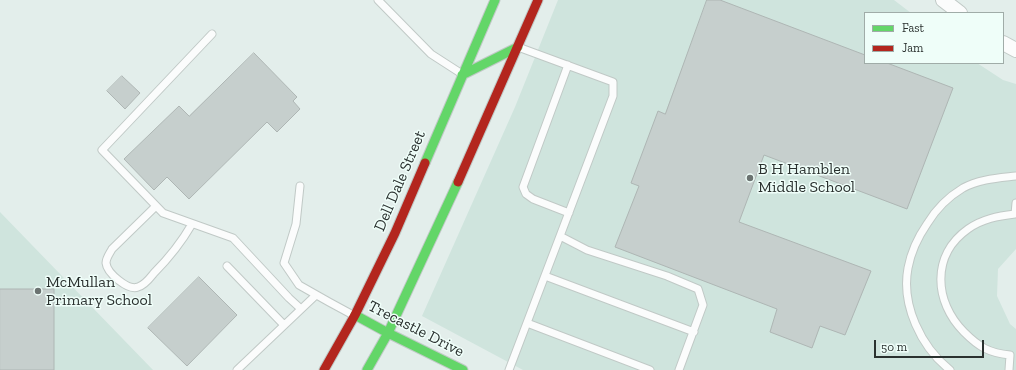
<!DOCTYPE html>
<style>
body{margin:0}
#map{position:relative;width:1016px;height:370px;overflow:hidden;background:#e3eeeb;font-family:"Zilla Slab",serif}
canvas{display:block}
.legend{position:absolute;left:864px;top:12px;width:140px;height:52px;box-sizing:border-box;background:#effef9;border:1px solid #a0aca8;margin:0;padding:5px 7px;list-style:none;font-size:12px;color:#2a312f}
.legend li{display:flex;align-items:center;gap:8px;height:20px}
.legend b{width:20px;border:1px solid #a0aca8}
.scale{position:absolute;left:874px;top:340px;width:110px;height:18px;box-sizing:border-box;border:2px solid #2a312f;border-top:0;padding-left:5px;font-size:12px;line-height:14px;white-space:nowrap;color:#2a312f;-webkit-text-stroke:3px #effef9;paint-order:stroke}
</style>
<div id="map">
<canvas width="1016" height="370"></canvas>
<ul class="legend">
<li><b style="height:5px;background:#63d668"></b>Fast</li>
<li><b style="height:5px;background:#b3261e"></b>Jam</li>
</ul>
<div class="scale">50 m</div>
</div>
<script>
const context = document.querySelector('canvas').getContext('2d');
context.lineJoin = 'round';
function fillPath(path, color) { context.fillStyle = color; context.fill(path, 'evenodd'); }
function strokePath(path, color, width, dash) { context.strokeStyle = color; context.lineWidth = width; context.lineCap = dash ? 'butt' : 'round'; context.setLineDash(dash || []); context.stroke(path); }
function write(font, color, halo, rows, align = 'center') {
  context.font = font + ' "Zilla Slab",serif'; context.lineWidth = 3; context.setLineDash([]); context.textBaseline = 'middle'; context.strokeStyle = halo; context.fillStyle = color; for (const [text, x, y, turn = 0] of rows) {
    context.save(); context.translate(x, y); context.rotate((+turn || 0) * Math.PI / 180); context.textAlign = isNaN(turn) ? turn : align; if (halo) context.strokeText(text, 0, 0); context.fillText(text, 0, 0); context.restore();
  }
}
fillPath(new Path2D(`
 M558 0H894L911 13H865V63H977L1003 80 1016 84V249L998 269 997 296 1010 324 1016 329V370H523L422 316 515 107Z
 M0 212 153 370H0Z`), '#cfe4dd');
const building = new Path2D(`
 M707 0H720L865 55V63H887L953 88 907 209 764 155 739 222 871 271 845 335 820 326 812 348 770 332 777 309 615 247 639 186 631 183 658 111 665 114Z
 M254 53 297 97 293 101 300 109 277 132 267 122 189 199 167 177 154 190 124 159 179 106 189 116Z
 M122 76 140 93 125 109 107 91Z
 M199 277 237 315 187 366 148 328Z
 M0 289H54V370H0Z`);
fillPath(building, '#c6cfcd');
strokePath(building, '#aeb6b4', 1);
const lane = new Path2D(`
 M378 0 431 54 462 74
 M212 34 102 150 163 213 233 238 289 298 301 309
 M518 47 613 82V96L560 236 587 250 667 276 698 289 703 305 679 370
 M568 65 523 187 526 194 533 199 569 213
 M300 186 296 224 284 263 299 285 329 302 353 315
 M156 206 112 249C110 253 106 258 106 263 107 273 128 291 138 287 145 285 150 278 154 273 170 257 181 243 192 224
 M227 266 284 325
 M545 276 694 332
 M527 323 650 370
 M237 370 316 295
 M509 370 560 236
 M950 370C921 347 901 305 908 268 911 252 918 237 927 224 936 209 948 197 963 188 979 179 999 178 1016 176
 M1009 370 1010 355C989 353 979 347 964 332 934 302 931 255 968 229 982 219 998 216 1015 214L1016 203`);
const street = new Path2D(`
 M943 0 960 13
 M1003 43 1016 50`);
const fast = new Path2D(`
 M462 75 518 47
 M425 163 495 0
 M355 315 388 333 463 370
 M367 370 388 333 458 182`);
const jam = new Path2D(`
 M458 182 538 0
 M324 370 355 315 395 233 425 163`);
strokePath(lane, '#c0c9c6', 9);
strokePath(street, '#c0c9c6', 16);
strokePath(fast, '#c0c9c6', 11);
strokePath(jam, '#c0c9c6', 11);
strokePath(lane, '#fbfcfc', 7);
strokePath(street, '#fbfcfc', 14);
strokePath(fast, '#63d668', 9);
strokePath(jam, '#b3261e', 9);
for (const [x, y, r, color] of [
 [750,178,4,"#6b7371"],
 [38,291,4,"#6b7371"]
]) { const dot = new Path2D(); dot.arc(x, y, r, 0, 2 * Math.PI); context.fillStyle = color; context.fill(dot); strokePath(dot, '#effef9', 1.5); }
write('16px', '#2a312f', '#effef9', [
 ["B H Hamblen",758,169],
 ["Middle School",758,187],
 ["McMullan",46,282],
 ["Primary School",46,300]
], 'left');
write('16px', '#2a312f', '#effef9', [
 ["Dell Dale Street",400,181,-67],
 ["Trecastle Drive",416,329,27]
]);
</script>
